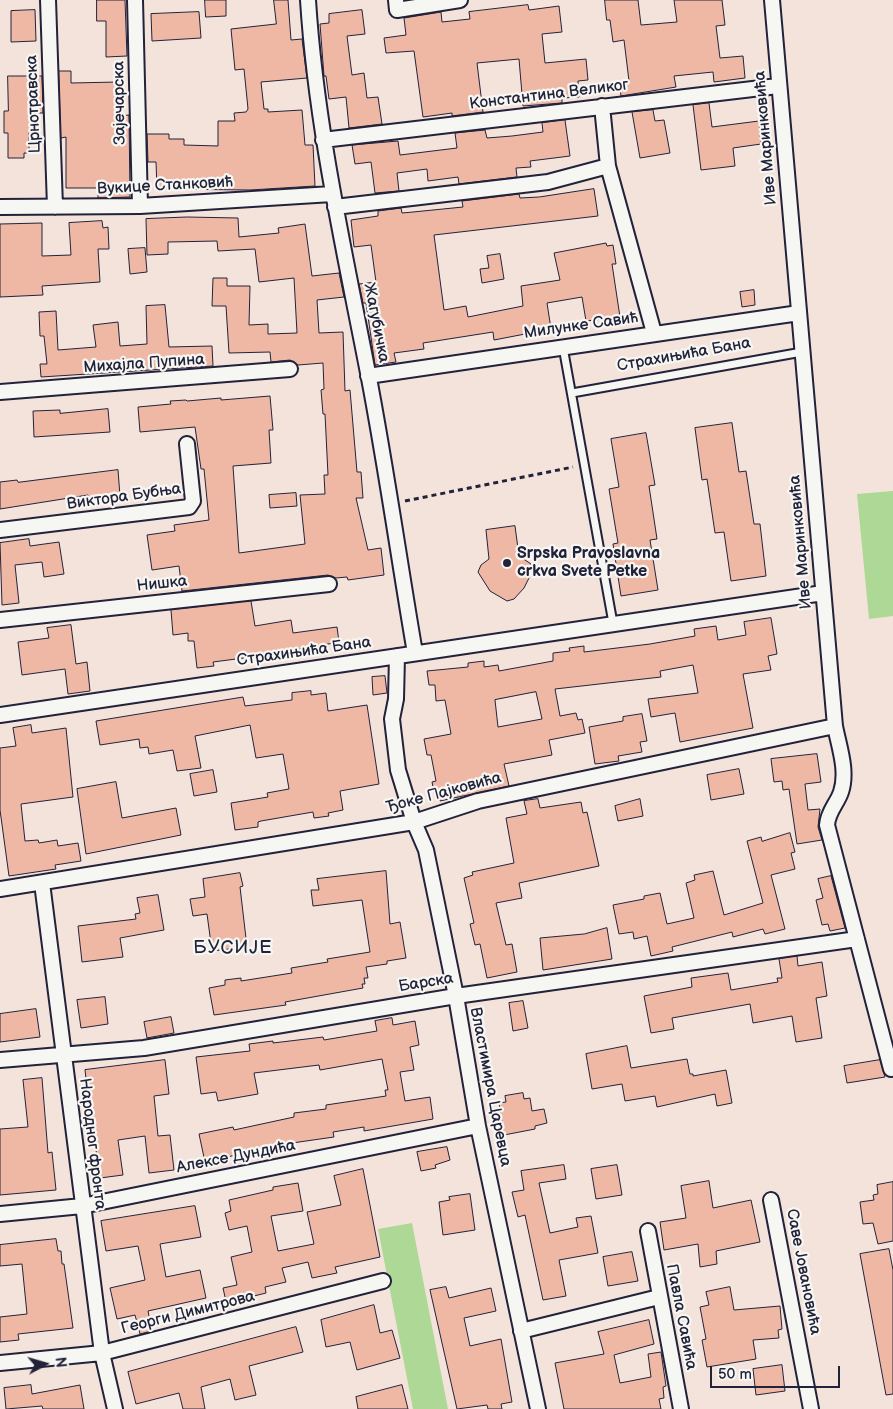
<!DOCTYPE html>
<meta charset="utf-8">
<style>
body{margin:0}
#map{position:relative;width:893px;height:1409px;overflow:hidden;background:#f4e3db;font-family:"Balsamiq Sans",sans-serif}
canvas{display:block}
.north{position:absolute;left:20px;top:1339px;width:50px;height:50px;-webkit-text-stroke:4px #f6f6f2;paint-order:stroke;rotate:84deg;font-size:14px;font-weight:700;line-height:20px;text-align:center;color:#22223b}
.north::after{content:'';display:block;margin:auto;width:18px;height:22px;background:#22223b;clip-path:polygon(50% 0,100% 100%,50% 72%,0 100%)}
.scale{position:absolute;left:710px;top:1366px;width:130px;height:22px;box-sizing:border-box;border:2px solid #22223b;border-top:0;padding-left:6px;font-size:15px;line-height:18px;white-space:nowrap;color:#22223b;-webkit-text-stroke:4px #f6f6f2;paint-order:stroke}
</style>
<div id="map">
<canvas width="893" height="1409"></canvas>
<div class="north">N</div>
<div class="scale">50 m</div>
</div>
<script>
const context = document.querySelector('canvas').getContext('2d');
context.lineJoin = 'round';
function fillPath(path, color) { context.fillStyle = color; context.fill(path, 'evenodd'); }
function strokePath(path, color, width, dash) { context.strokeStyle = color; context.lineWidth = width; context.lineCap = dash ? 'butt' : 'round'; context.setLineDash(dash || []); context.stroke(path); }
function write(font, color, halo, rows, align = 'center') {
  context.font = font + ' "Balsamiq Sans",sans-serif'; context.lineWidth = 4.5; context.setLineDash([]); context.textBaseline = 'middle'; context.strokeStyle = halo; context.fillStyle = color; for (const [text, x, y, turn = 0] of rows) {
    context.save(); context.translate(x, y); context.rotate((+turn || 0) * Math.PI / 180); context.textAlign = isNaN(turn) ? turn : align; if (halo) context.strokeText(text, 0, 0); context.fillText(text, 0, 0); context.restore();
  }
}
fillPath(new Path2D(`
 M893 491V616L869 619 857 494Z
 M412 1223 448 1409H413L378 1229Z`), '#add896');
const building = new Path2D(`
 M97 0H125L127 56 106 57V21H97Z
 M205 0H226V16L206 17Z
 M274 0H288L291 40 302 39 307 78 261 82 264 109H268V112L302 110 305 145H313L315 186 250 190 157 189 156 162H148L147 134H169V139H184V145L218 146V121H235L234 113 246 112 248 109 244 69 235 70 231 29 276 24Z
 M605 0H638L641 25 677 22 674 0H722L725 25 716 26 720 58 743 56 745 78 714 82 713 72 674 76 676 87 621 96 619 82 629 81 624 40 613 42 610 20H607Z
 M528 5 529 10 559 6 562 32 542 34 545 63 586 59 588 80 578 81 579 97 562 98V103L523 106 519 59 477 63 483 112 452 116V113L423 117 414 51 386 53 384 38 406 35 404 18 441 12 442 22 470 19 469 12Z
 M35 10 36 41 11 42V11Z
 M362 10 365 34 347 36 352 75 364 73 367 98 378 97 382 124 349 128 346 97 329 99 326 76H324L320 24 329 23V14Z
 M199 12 201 38 152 41 151 14Z
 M59 71H71V83L118 82 119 116 129 115 130 197 98 198V188H66V137L61 138Z
 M8 76H42L43 113H32V133H29V153H24V158H8V133H4V111H8Z
 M709 103 712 127 759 121 761 144 733 148 735 166 701 170 693 105Z
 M653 110 655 121 664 120 670 153 640 158 632 112Z
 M565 120 570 156 530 161 531 167 516 168 517 177 459 184 458 177 428 181 427 169 397 173 399 191 375 193 371 162 355 164 352 145 398 141 400 155 457 148 455 133 485 130 487 138 512 136 543 132 542 123Z
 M594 189 598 216 434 235 444 310 466 306 468 317 523 306 521 286 560 280 554 253 606 243 607 246 613 245 616 264H612L620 317 586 321 582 297 547 303 551 329 494 340 493 332 423 343 424 349 394 353 396 362 375 365 366 303H363L359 284 376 282 371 245 354 247 351 220 378 216V211L401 208 402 213 413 212 463 207 462 201 519 194 520 198 539 197Z
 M187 217 238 218 239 237 279 233 278 228 305 224 312 276 339 273 344 297 317 300 319 333 343 332 345 391 350 390 357 472H361L363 498H356L368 550 381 548 384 575 348 580 347 577 336 578 328 575 182 591 179 566 152 570 147 535 175 531 174 525 209 520 204 469H201L195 427 140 432 138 407 171 404 170 401 186 400 187 401 221 398V400L270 396 273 430H269L271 463 233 466 239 553 305 544 300 495 325 494 324 475H328L325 414H323L321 390 324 389 323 363 298 365 290 360 271 362 270 352 229 353 226 306H212L213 278H227V286H250L249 325 268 324V334L297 333 294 278 259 282 255 249 218 251 217 241 168 242V254L147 255 146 219Z
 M102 221 103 228 108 227 109 249H98L100 282 42 286 43 295 0 297V224L42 223V256L71 255 69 223Z
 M145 248 147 272 130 274 128 249Z
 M500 254 504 279 482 283 480 269 489 268 487 256Z
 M754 290 755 305 742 307 740 292Z
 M165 305 169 347 212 346 213 366 41 377 40 364H47L44 336H40L39 312 56 311 58 350 96 347 93 325 118 322 120 346 147 344 146 306Z
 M108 409 110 432 34 437 33 411 60 410V413Z
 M732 423 739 472 746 471 754 524H760L766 576 731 581 724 532 715 533 707 479 702 480 695 428Z
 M646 433 655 485 649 486 657 539 650 540 658 590 621 596 613 544 618 543 609 489 619 487 611 439Z
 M118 470 120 496 88 499V495L0 509V482L17 480 18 482Z
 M296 493 297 506 270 508 269 495Z
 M515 526 519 556 531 564 533 570 524 588 514 599 507 601 490 591 478 572 481 565 489 559 486 530Z
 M29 539 30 546 59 542 64 574 44 577 42 562 15 565 19 603 2 605 0 543Z
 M251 601 255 626 291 620 293 633 337 627 339 642 274 654 213 662 214 666 197 668 194 641H188V633L173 635 171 610Z
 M771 618 777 654 768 656 771 670 743 674 753 728 680 742 675 713 651 717 648 699 698 693 693 665 660 671 661 677 555 689 560 716 576 713 578 720 582 719 585 733 549 740 552 755 504 764 509 786 440 801 439 796H435L432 782 436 781 431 755H427L424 739 451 734 445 700 436 701 435 685H429L427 671 468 667V663L484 661V667L498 665 499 671 553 661V653L570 651 569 648 584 646V652L650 644 695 636 694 629 716 626 718 640 746 635 744 622ZM536 692 542 719 498 727 495 700Z
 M71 625 76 664 87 662 90 691 68 694 65 669 22 675 18 642 49 638 47 628Z
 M385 676 387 693 373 695 372 677Z
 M311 691V695L326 693 328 711 367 705 379 784 340 791 343 810 328 813 329 816 314 818 313 812 261 821 258 822V827L235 830 231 803 268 797 267 793 289 789 283 754 256 758 250 725 195 736 201 768 177 771 173 750 149 754 148 747 140 748 139 739 100 745 96 721 243 697 245 706 292 700V693Z
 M642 714 647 741 640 742 642 752 618 756 619 761 595 764 589 727 623 721V717Z
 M31 725 32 733 66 728 73 797 21 804 25 841 38 840 39 843 57 840 58 846 78 843 81 861 55 865 56 869 9 876 0 810V748L16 746 13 728Z
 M817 754 821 782 805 784 808 810 820 809 818 827 822 840 797 844 789 789 783 790 782 781 774 782 771 759Z
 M739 769 744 794 711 800 707 775Z
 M213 770 217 792 194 796 190 774Z
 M116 782 122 818 176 808 181 835 86 854 77 789Z
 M538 799 540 808 581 802 583 813 587 812 599 866 519 883 522 898 496 903 506 945 512 944 517 972 487 978 480 944 475 945 470 924 474 923 464 878 473 875 472 872 514 863 506 818 527 814 524 801Z
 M640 799 643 816 618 821 615 806Z
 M790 833 795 852 791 853 795 869 771 875 785 929 765 934 763 929 733 937 732 932 672 947 673 951 651 956 647 936 634 939 633 932 619 934 613 905 644 899V896L660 893 667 924 694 918 686 883 695 880 694 875 713 871 724 915 763 903 747 841 761 837 762 841Z
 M386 871 390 924 400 922 406 958 387 961V964L366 967 368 978H364L365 984H362L363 988 285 1002 286 1005 214 1015 209 988 225 985V980L241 978V981L292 973 291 968 328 962 327 959 370 952 362 900 313 906 311 890H319L317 879Z
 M240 873 243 886 240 887 247 947 212 951 207 914 193 916 190 899 205 897 203 879Z
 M831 876 845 928 830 931 828 924 822 925 816 900 823 898 818 879Z
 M158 895 164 930 120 938 123 957 82 962 78 926 136 919 135 914 140 913 137 898Z
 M607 928 612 959 543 970 540 938 584 934Z
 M797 956 798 966 822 962 827 996 816 998 822 1038 796 1042 792 1016 753 1023 750 1004 672 1018 674 1029 651 1033 644 996 692 987 691 978 728 973 731 990 778 982 777 978H782L779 959Z
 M105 997 108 1024 81 1028 77 1000Z
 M523 1001 528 1028 513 1031 509 1003Z
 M36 1009 40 1037 0 1042V1014Z
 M171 1017 174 1033 147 1038 144 1022Z
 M392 1018 393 1025 415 1021 419 1045 410 1047 414 1070 400 1072 405 1101 430 1097 433 1119 364 1131V1127L333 1132 334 1137 285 1144 205 1162 199 1134 233 1127 234 1130 294 1117V1113L326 1109V1105L386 1096 385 1090H388L382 1059 320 1070 319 1065 254 1073 258 1094 218 1101 216 1092 201 1094 196 1057 250 1051 249 1044 273 1041V1043L323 1037 324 1040 377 1031 375 1021Z
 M627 1046 631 1068 687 1059 690 1074H693V1076L726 1070 732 1103 717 1106 715 1094 657 1107 655 1096 625 1101 622 1084 592 1089 586 1054Z
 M165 1060 169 1094 154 1096 158 1136 170 1135 174 1170 149 1173 145 1136 118 1140 123 1175 100 1178 95 1143 89 1144 86 1130 92 1129 85 1070Z
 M880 1060 885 1077 847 1083 844 1066Z
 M42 1078 48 1153 52 1152 56 1190 0 1195V1129L28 1127 23 1080Z
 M523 1093 524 1099 530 1098 532 1111 544 1109 547 1123 535 1126V1129L504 1135 499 1103 506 1102 505 1096Z
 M447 1147 450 1160 435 1165 436 1168 421 1171 417 1152Z
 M564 1165 566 1179 539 1183 550 1233 578 1227 576 1218 591 1216 598 1253 559 1260 566 1296 543 1300 525 1215 518 1217 512 1192 524 1190 521 1171Z
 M617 1165 622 1195 596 1199 591 1169Z
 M363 1169 380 1257 335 1267 337 1273 312 1278 308 1262 282 1268 286 1282 265 1287 266 1293 242 1299 243 1303 227 1306 223 1288 237 1285 231 1257 252 1252 247 1226 229 1230 225 1213 231 1211 229 1200 273 1190V1187L298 1183 303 1211 271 1216 278 1251 314 1244 307 1212 341 1205 334 1176Z
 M709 1181 713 1208 751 1200 760 1242 716 1251 717 1264 700 1267 698 1244 664 1250 660 1222 686 1218 681 1186Z
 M893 1182V1241L878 1244 873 1223 863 1224 860 1202 874 1200 873 1195 878 1194 877 1185Z
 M470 1194 475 1230 443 1235 439 1202 450 1200 449 1197Z
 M195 1206 201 1237 160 1244 166 1277 200 1270 206 1298 148 1311 152 1331 140 1334 135 1315 117 1319 110 1288 145 1280 138 1246 106 1251 101 1221Z
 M56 1239 58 1251H61L62 1264H64L73 1328 18 1334 19 1340 0 1342V1317L27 1314 22 1264 0 1266V1245Z
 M889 1249 893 1270V1394L886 1395 860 1254Z
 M632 1252 638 1281 608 1286 603 1257Z
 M446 1287 449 1298 491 1288 496 1311 464 1318 470 1346 501 1339 512 1402 501 1404 502 1409H488L487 1405 457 1409 430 1290Z
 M730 1287 734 1310 780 1306 782 1329 778 1330 779 1338 753 1340 756 1359 707 1367 702 1340 706 1339 700 1307 709 1305 706 1292Z
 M374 1305 380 1333 392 1330 400 1358 357 1370 350 1342 326 1347 321 1320Z
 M649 1320 654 1344 614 1355 620 1383 651 1377 648 1354 661 1352 666 1386 663 1387 664 1398 659 1399 661 1409H564L555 1363 604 1354 598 1332Z
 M296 1327 303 1352 249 1366 256 1395 235 1400 230 1379 201 1387 205 1409H183L179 1393 136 1404 128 1372Z
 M782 1365 785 1391 756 1395 753 1369Z
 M31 1385 32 1394 80 1385 84 1409H43L42 1406 6 1409 4 1388Z
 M402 1385 408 1409H358L356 1397Z`);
fillPath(building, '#efb8a5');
strokePath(building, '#22223b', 1);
const lane = new Path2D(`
 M563 347 613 623
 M572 393 802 352`);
const street = new Path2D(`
 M48 0 55 207
 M135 0 140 206
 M308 0C316 126 344 249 368 373 386 466 399 560 415 653
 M396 0 397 10 460 0
 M772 0 835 726C839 747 848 771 841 792 837 804 828 811 827 825L891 1069
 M602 106 608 166 654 333
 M323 140 778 86
 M0 207 140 206 332 194
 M335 207 548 182 608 166
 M368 376 799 313
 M0 392 290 369
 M0 530 189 507 193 501 187 444
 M0 620 329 584
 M397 656 396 699 392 719 398 770 414 822 426 850 456 996 478 1126 538 1409
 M0 715 823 593
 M42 883 102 1353 115 1409
 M0 889 414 822 478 801 835 726
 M0 1060 144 1048 456 996 857 939
 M771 1200 811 1409
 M0 1214 82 1206 478 1126
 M648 1231 681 1409
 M521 1331 659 1297
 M0 1363 102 1353 383 1281`);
strokePath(lane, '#22223b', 11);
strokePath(street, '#22223b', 18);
strokePath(new Path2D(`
 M405 501 573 467`), '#22223b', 3, [5, 4]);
strokePath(lane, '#f6f6f2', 7);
strokePath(street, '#f6f6f2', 14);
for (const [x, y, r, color] of [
 [507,563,5,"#22223b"]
]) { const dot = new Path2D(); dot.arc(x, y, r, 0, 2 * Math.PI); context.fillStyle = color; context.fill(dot); strokePath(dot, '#f6f6f2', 2); }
write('16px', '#22223b', '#f6f6f2', [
 ["Константина Великог",549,95,-7],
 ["Зајечарска",120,103,-91],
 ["Црнотравска",34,104,-92],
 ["Иве Маринковића",766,138,-95],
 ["Вукице Станковић",165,186,-3],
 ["Жагубичка",376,323,79],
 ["Милунке Савић",581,326,-8],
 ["Страхињића Бана",684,355,-10],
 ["Михајла Пупина",144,364,-4],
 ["Виктора Бубња",124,497,-8],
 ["Иве Маринковића",801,542,-95],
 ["Нишка",162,584,-6],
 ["Страхињића Бана",304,652,-8],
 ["Ђоке Пајковића",444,793,-15],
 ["Барска",426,983,-9],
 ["Властимира Царевца",490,1087,79],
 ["Народног фронта",92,1144,83],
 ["Алексе Дундића",236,1157,-11],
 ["Саве Јовановића",803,1272,79],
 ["Георги Димитрова",188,1313,-14],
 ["Павла Савића",681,1317,79]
]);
write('bold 16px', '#22223b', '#f6f6f2', [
 ["Srpska Pravoslavna",517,554],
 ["crkva Svete Petke",517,572]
], 'left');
context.letterSpacing = '1px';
write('19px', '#22223b', '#f6f6f2', [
 ["БУСИЈЕ",233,948]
]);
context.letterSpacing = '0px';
</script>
